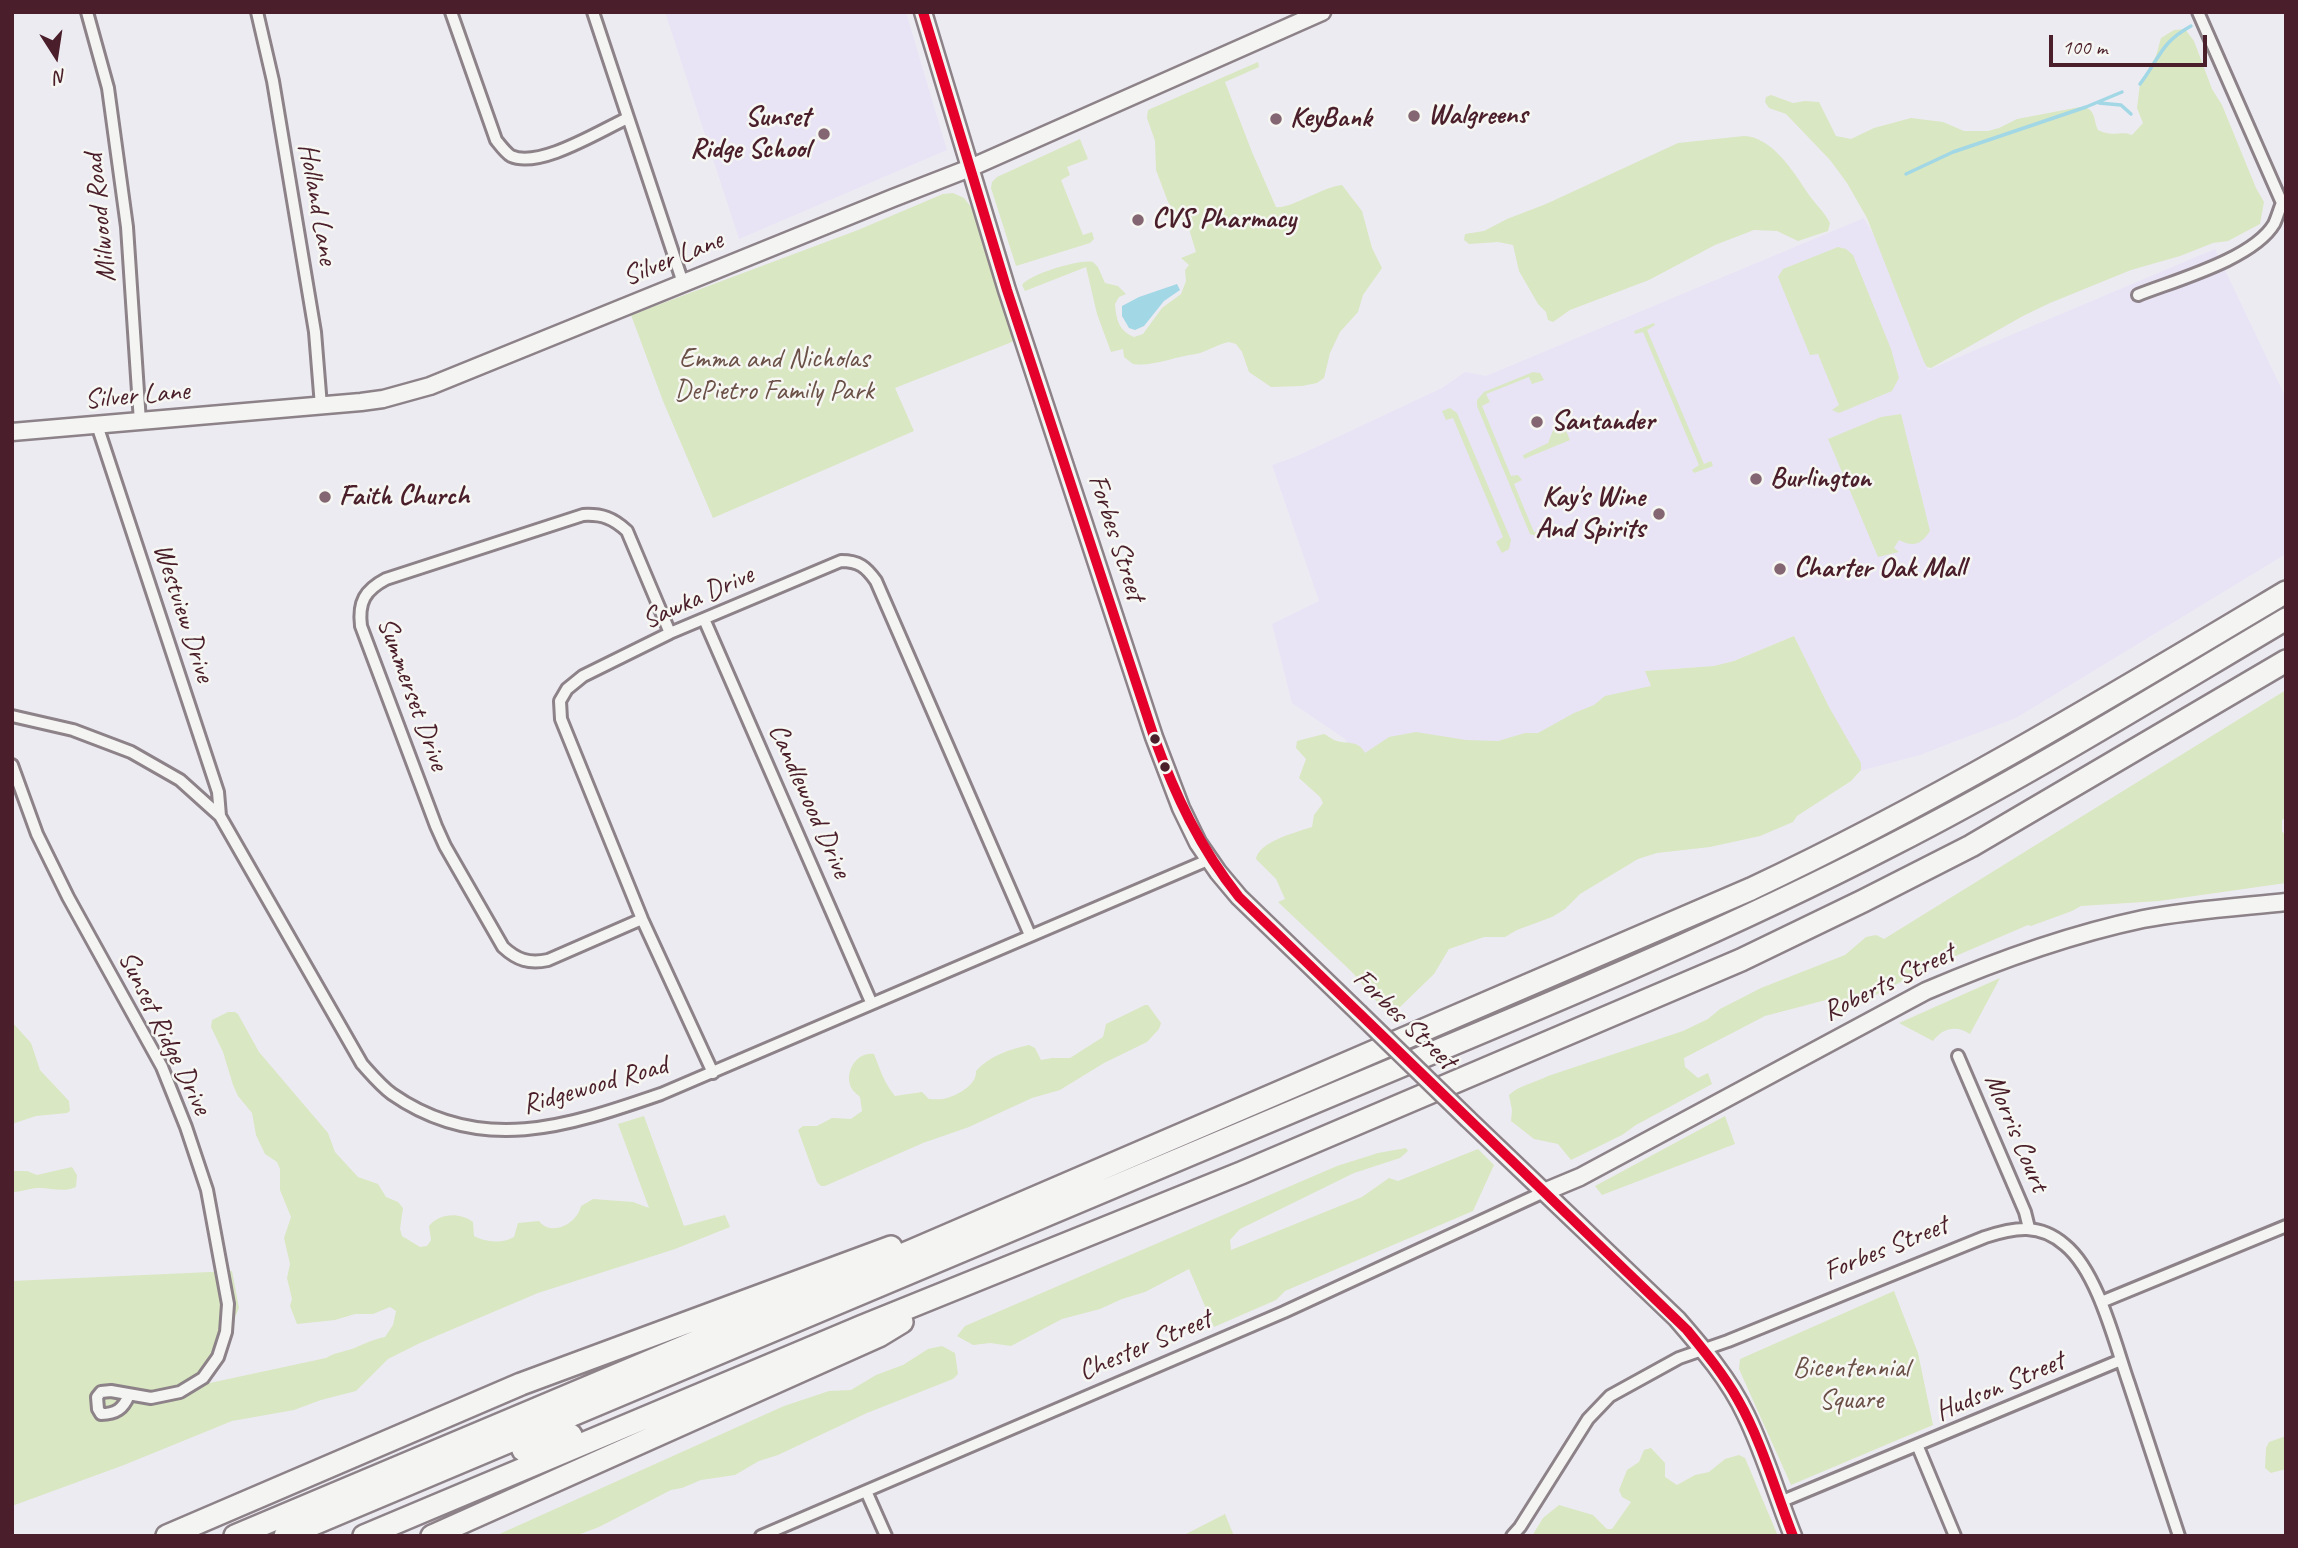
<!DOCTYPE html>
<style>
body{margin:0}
#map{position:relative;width:2298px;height:1548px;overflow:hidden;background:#edebf2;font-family:Caveat,sans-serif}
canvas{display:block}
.frame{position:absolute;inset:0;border:14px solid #4a1f2b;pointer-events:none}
.north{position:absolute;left:21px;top:21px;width:70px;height:70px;-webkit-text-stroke:5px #f6f6f2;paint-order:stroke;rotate:168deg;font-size:19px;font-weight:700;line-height:28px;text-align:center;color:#4a1f2b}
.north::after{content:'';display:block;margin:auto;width:24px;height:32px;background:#4a1f2b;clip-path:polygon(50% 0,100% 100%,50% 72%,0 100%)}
.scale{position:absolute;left:2049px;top:35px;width:158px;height:32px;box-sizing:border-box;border:4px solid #4a1f2b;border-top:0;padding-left:9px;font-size:21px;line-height:24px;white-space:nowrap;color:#4a1f2b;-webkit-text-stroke:5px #f6f6f2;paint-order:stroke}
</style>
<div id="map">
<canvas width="2298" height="1548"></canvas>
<div class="frame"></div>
<div class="north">N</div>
<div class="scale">100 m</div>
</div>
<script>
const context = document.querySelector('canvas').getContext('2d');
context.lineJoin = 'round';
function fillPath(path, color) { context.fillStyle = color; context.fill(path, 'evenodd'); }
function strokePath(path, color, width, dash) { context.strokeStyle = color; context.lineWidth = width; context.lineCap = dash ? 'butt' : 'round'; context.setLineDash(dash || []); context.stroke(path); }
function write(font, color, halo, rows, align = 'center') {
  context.font = font + ' Caveat,sans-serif'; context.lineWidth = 5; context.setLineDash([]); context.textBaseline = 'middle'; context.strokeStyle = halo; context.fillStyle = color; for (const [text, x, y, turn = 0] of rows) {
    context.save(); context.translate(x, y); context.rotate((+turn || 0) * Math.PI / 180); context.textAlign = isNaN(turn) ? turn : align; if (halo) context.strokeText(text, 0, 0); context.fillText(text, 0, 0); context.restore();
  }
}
fillPath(new Path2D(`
 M665 12H906L947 150 739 239Z
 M1864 218 1890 264 1928 370 2215 249 2286 398V554L2016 718 1920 755 1860 771 1794 636 1734 661 1714 666 1646 671 1669 730 1384 797 1345 739 1292 703 1272 624 1319 601 1272 465 1297 456 1442 388 1465 372 1486 376Z`), '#e9e4f5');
fillPath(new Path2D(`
 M2185 29 2194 41 2212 89 2222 105 2256 188 2264 202 2260 224 2228 241 2213 243 2180 256 2131 270 2050 303 2023 316 1931 368 1927 367 1924 362 1867 218 1847 183 1830 160 1786 114 1769 108 1765 102 1766 97 1771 95 1793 103 1805 101 1819 102 1836 136 1851 139 1874 128 1911 118 1943 122 1964 131H1988L1999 128 2017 119 2080 107C2096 107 2093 119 2098 130 2115 138 2120 130 2132 135L2143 123 2137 108 2140 84 2156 56 2161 38 2174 30Z
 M1258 62 1259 67 1225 82 1252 152 1276 207C1288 210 1325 186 1342 185L1362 211 1372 248 1382 268 1363 295 1358 312 1340 332 1330 353 1324 378 1317 383 1302 386 1271 387 1249 372 1242 352 1236 344 1229 342C1217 344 1207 352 1196 354 1176 356 1153 367 1133 364L1124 357 1123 349 1111 352 1097 314 1086 267 1025 291 1022 285C1030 274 1080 259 1093 262L1098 267 1105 283 1118 286 1126 294 1119 297 1115 304C1116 319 1119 331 1134 337L1143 334 1162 308 1181 294 1186 281 1185 270 1189 265 1181 258 1196 252 1189 229 1168 202 1156 170 1155 141 1147 118 1148 110Z
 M1744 136C1772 137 1793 171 1807 192 1814 203 1824 211 1830 223L1828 231 1798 241 1777 231 1754 230 1715 245 1649 280 1570 310 1553 322 1548 320 1546 312 1538 304 1519 271 1513 245 1498 242 1469 244 1464 240 1465 234 1484 231 1507 219 1546 204 1678 143Z
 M1080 139 1088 159 1067 167 1070 175 1061 180 1083 235 1092 232 1094 239 1090 243 1016 266 991 188 992 182 997 177Z
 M953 193 964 198 971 207 1017 340 895 388 914 431 713 518 663 401 631 315 858 230 943 194Z
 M1838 247 1846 249 1853 255 1891 349 1899 378 1892 391 1839 413 1832 410 1839 405 1818 354 1810 355 1778 277 1783 269Z
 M1654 323 1655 325 1647 330 1704 464 1711 461 1713 466 1694 473 1692 470 1699 465 1643 332 1635 334 1634 331Z
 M1533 372 1540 373 1544 380 1532 384 1529 377 1486 394 1490 402 1482 406 1511 476 1518 475 1522 480 1514 484 1534 532 1542 531 1543 534 1539 537 1530 534 1477 406V400L1484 392Z
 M1450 408 1457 413 1511 540 1509 549 1502 553 1496 542 1503 537 1453 418 1446 420 1442 411Z
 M1901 414 1930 531C1921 545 1913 547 1899 540L1894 548 1899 552 1878 557 1828 439 1881 417Z
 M1561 419 1570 440 1524 459 1523 455 1548 443 1554 428 1561 425 1558 420Z
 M1794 636 1829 707 1861 763V770L1851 781 1797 816 1793 822 1760 836 1710 847 1657 853 1638 859 1580 894 1565 909 1552 917 1517 930 1505 937H1484L1449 949 1434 974 1398 1009H1383L1353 973 1278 902 1285 899 1276 879 1256 859C1258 842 1297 832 1312 827L1314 815 1323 803 1320 797 1299 778 1306 759 1296 748 1297 741 1324 734C1327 735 1330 738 1334 740 1346 745 1358 739 1365 753L1389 737 1416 732 1466 740 1498 741 1525 733H1538L1574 713 1594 705 1605 696 1651 686 1645 671 1714 666 1734 661Z
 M2286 690V817L2282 820V831L2286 837V883L2159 901 2081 906 2072 911 2031 926 2028 925 1930 967 1835 1016 1830 1001 1826 1000 1765 1016 1684 1058 1685 1067 1698 1078 1708 1073 1712 1084 1636 1125 1622 1135 1571 1160 1558 1144 1534 1139 1511 1121 1512 1110 1509 1095C1520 1085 1534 1083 1548 1076L1683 1031 1708 1019 1720 1009 1761 988 1845 955 1866 937 1876 935 1884 939Z
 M2000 978 1970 1034C1956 1025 1943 1028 1933 1041L1899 1023Z
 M1145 1005H1148L1161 1023 1159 1029 1147 1042 1104 1063 1060 1090 1032 1098 969 1127 923 1143 825 1186H821L817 1182 798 1130 803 1126H817L832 1118 851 1119 862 1111 860 1097C859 1096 853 1091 852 1089 843 1074 856 1051 874 1054 880 1069 884 1083 895 1096L922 1092 929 1099C935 1099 942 1100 947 1098 960 1094 977 1084 976 1071 989 1056 1010 1049 1029 1045L1035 1048 1041 1060 1052 1058H1070L1103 1037 1106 1024Z
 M228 1012H235L238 1014 259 1052 328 1133 335 1152 358 1177 378 1184 386 1197 398 1202 403 1208 400 1229 402 1236 420 1247 427 1246 431 1240 429 1226C439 1213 460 1212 473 1222L474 1236C485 1242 502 1244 514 1237L518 1223 539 1221C551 1237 577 1224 581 1206L593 1199 633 1202 649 1208 618 1124 644 1116 684 1226 725 1215 730 1227 675 1249 538 1293 420 1343 388 1359 356 1391 321 1400 294 1410 232 1421 124 1465 12 1506V1281L232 1271 239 1308 205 1384 326 1358C337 1351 347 1352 359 1346 368 1342 375 1339 385 1337L393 1325 396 1311 390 1307 373 1314H355L335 1320 297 1324 290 1306 292 1299 287 1278 290 1264 284 1238 291 1217 280 1190V1169L277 1162 265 1154 256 1135 252 1113 238 1096 233 1085 223 1052 211 1027 212 1020Z
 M12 1022 31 1043 40 1070 69 1101 70 1111 67 1113 36 1116 12 1124Z
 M1725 1116 1735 1144 1602 1195 1595 1186Z
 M1406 1148 1408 1151 1400 1158 1354 1173 1240 1229 1230 1240 1231 1250 1362 1197 1389 1178 1398 1181 1478 1149 1494 1165 1473 1211 1285 1291 1276 1300 1214 1327 1189 1269 1145 1292 1122 1299 1100 1309 1062 1319 1011 1346 990 1343 973 1345 957 1336 965 1326 1337 1166 1378 1153Z
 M72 1167 77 1175 76 1187C61 1194 45 1185 30 1189 24 1190 19 1192 12 1192V1171H27L37 1175Z
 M1894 1291 1918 1353 1933 1425 1791 1485 1739 1369 1740 1359Z
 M942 1346 955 1353 958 1374 953 1379 867 1413 778 1455 759 1461 735 1475 701 1480 682 1488 671 1490 599 1527 575 1536H495L784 1406 829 1391 851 1390 876 1375 903 1365 928 1349Z
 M2286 1436V1469L2271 1473 2265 1468 2266 1448 2269 1442Z
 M1651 1448 1665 1463V1477L1677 1485 1695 1475 1709 1472 1725 1459 1739 1455 1745 1458 1778 1536H1532L1543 1518 1559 1505 1593 1515 1607 1529H1612L1631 1502 1622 1497 1619 1490 1627 1470 1639 1462 1644 1450Z
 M1225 1514 1234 1536H1182Z`), '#d9e7c2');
fillPath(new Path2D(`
 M1177 284 1180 290 1164 301 1144 326 1135 330 1129 328 1122 316V306L1139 297Z`), '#a2d7e5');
strokePath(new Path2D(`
 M2140 84C2160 58 2160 43 2191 26
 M2099 103 2121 105 2131 114
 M1906 174 1953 152 2086 107 2122 92`), '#a2d7e5', 3.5);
const street = new Path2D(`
 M87 12 108 88 127 227 140 422
 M257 12 273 81 315 332 321 406
 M451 12 496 140C500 145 506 153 511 156 540 169 601 130 628 118
 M593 12 683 283
 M2198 12 2282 203
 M2138 295C2176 280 2253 259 2274 224 2277 218 2279 210 2282 203
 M97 425 218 792 220 816
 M704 619 871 1002
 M12 716 73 730 131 752 180 780 220 816 362 1064C371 1074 381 1086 392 1094 481 1156 568 1126 661 1094L1208 860
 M12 765 37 834 68 897 162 1067 186 1127 207 1190 228 1304 226 1332 218 1357 203 1378 180 1392 151 1398 111 1391 101 1392 97 1397 98 1409 101 1414C116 1414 123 1409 129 1395
 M642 919 548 960C529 964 517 960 503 947L445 846 436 826 361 626C358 602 365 590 386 579L583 515C602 514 613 518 627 531L670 633
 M1958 1056 2025 1212 2029 1228
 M713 1073 642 919 561 719 560 701 567 689 583 676 670 633 841 561C859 561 866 567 876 581L1030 935
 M2101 1302 2286 1226
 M1918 1447 1955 1536
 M866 1491 886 1536
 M1780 1502 2121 1360
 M761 1536 1284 1312 1544 1192
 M1512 1536 1520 1527 1588 1419 1610 1396 1679 1358 1728 1341 1985 1237C2015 1227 2040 1223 2065 1245 2098 1272 2115 1344 2129 1384 2146 1435 2162 1485 2179 1536`);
const secondary = new Path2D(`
 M923 12 1007 290 1154 737 1181 808 1198 843 1218 872 1239 897 1359 1013
 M12 432 361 402 383 399 430 386 893 198 970 168 1322 12
 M1468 1119 1677 1319C1703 1349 1729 1379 1746 1415 1765 1454 1777 1496 1793 1536
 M1544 1192 1580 1177 1926 991C1996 961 2067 935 2143 919 2190 910 2238 907 2286 902`);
const highway = new Path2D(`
 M523 1450 571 1435
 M167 1536 521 1384 891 1247
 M235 1536 911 1251 1751 889C1936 802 2110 697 2286 592
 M285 1536C612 1399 939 1262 1265 1123 1475 1034 1689 950 1892 845 2027 776 2156 696 2286 619
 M364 1536 863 1326 1241 1173 1741 960 1863 901 1971 846 2286 661
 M432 1536 879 1336 902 1322`);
strokePath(street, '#8c8288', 16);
strokePath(secondary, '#8c8288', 21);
strokePath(highway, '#8c8288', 26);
strokePath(street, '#f4f4f3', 10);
strokePath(secondary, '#f4f4f3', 16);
strokePath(highway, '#f4f4f3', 21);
const secondaryBridge = new Path2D(`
 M1359 1013 1468 1119`);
strokePath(secondaryBridge, '#8c8288', 21, []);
strokePath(secondaryBridge, '#f4f4f3', 16);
strokePath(new Path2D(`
 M923 12 1007 290 1154 737C1175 795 1200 848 1239 897L1687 1330C1705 1352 1724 1375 1738 1400 1762 1442 1775 1490 1793 1536`), '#e4002b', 10);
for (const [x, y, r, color] of [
 [1414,116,7,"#836671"],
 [1276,119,7,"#836671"],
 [824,134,7,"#836671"],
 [1138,220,7,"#836671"],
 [1537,422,7,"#836671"],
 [1756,479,7,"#836671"],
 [325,497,7,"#836671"],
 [1659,514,7,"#836671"],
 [1780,569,7,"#836671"],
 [1155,739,6,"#4a1f2b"],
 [1165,767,6,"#4a1f2b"]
]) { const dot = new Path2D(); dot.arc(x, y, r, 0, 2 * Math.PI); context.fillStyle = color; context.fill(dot); strokePath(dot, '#f6f6f2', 2.5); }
write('bold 28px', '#4a1f2b', '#f6f6f2', [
 ["Walgreens",1428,116],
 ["Sunset",810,118,"right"],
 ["Ridge School",810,150,"right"],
 ["KeyBank",1290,119],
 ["CVS Pharmacy",1152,220],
 ["Santander",1551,422],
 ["Burlington",1770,479],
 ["Faith Church",339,497],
 ["Kay's Wine",1645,498,"right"],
 ["And Spirits",1645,530,"right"],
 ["Charter Oak Mall",1794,569]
], 'left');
write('28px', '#4a1f2b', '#f6f6f2', [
 ["Holland Lane",317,204,80],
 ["Milwood Road",101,218,-96],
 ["Silver Lane",673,259,-22],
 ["Silver Lane",137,396,-5],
 ["Forbes Street",1116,538,72],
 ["Sawka Drive",698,598,-24],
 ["Westview Drive",183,613,72],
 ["Summerset Drive",412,694,70],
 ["Candlewood Drive",809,801,66],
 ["Roberts Street",1889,983,-26],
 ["Forbes Street",1404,1020,44],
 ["Sunset Ridge Drive",164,1033,64],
 ["Ridgewood Road",595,1086,-16],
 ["Morris Court",2016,1133,67],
 ["Forbes Street",1886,1249,-22],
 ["Chester Street",1145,1346,-23],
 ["Hudson Street",2000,1387,-23]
]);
write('28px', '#6a5047', '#f6f6f2', [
 ["Emma and Nicholas",774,360],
 ["DePietro Family Park",774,392],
 ["Bicentennial",1851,1369],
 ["Square",1851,1401]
]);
</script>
